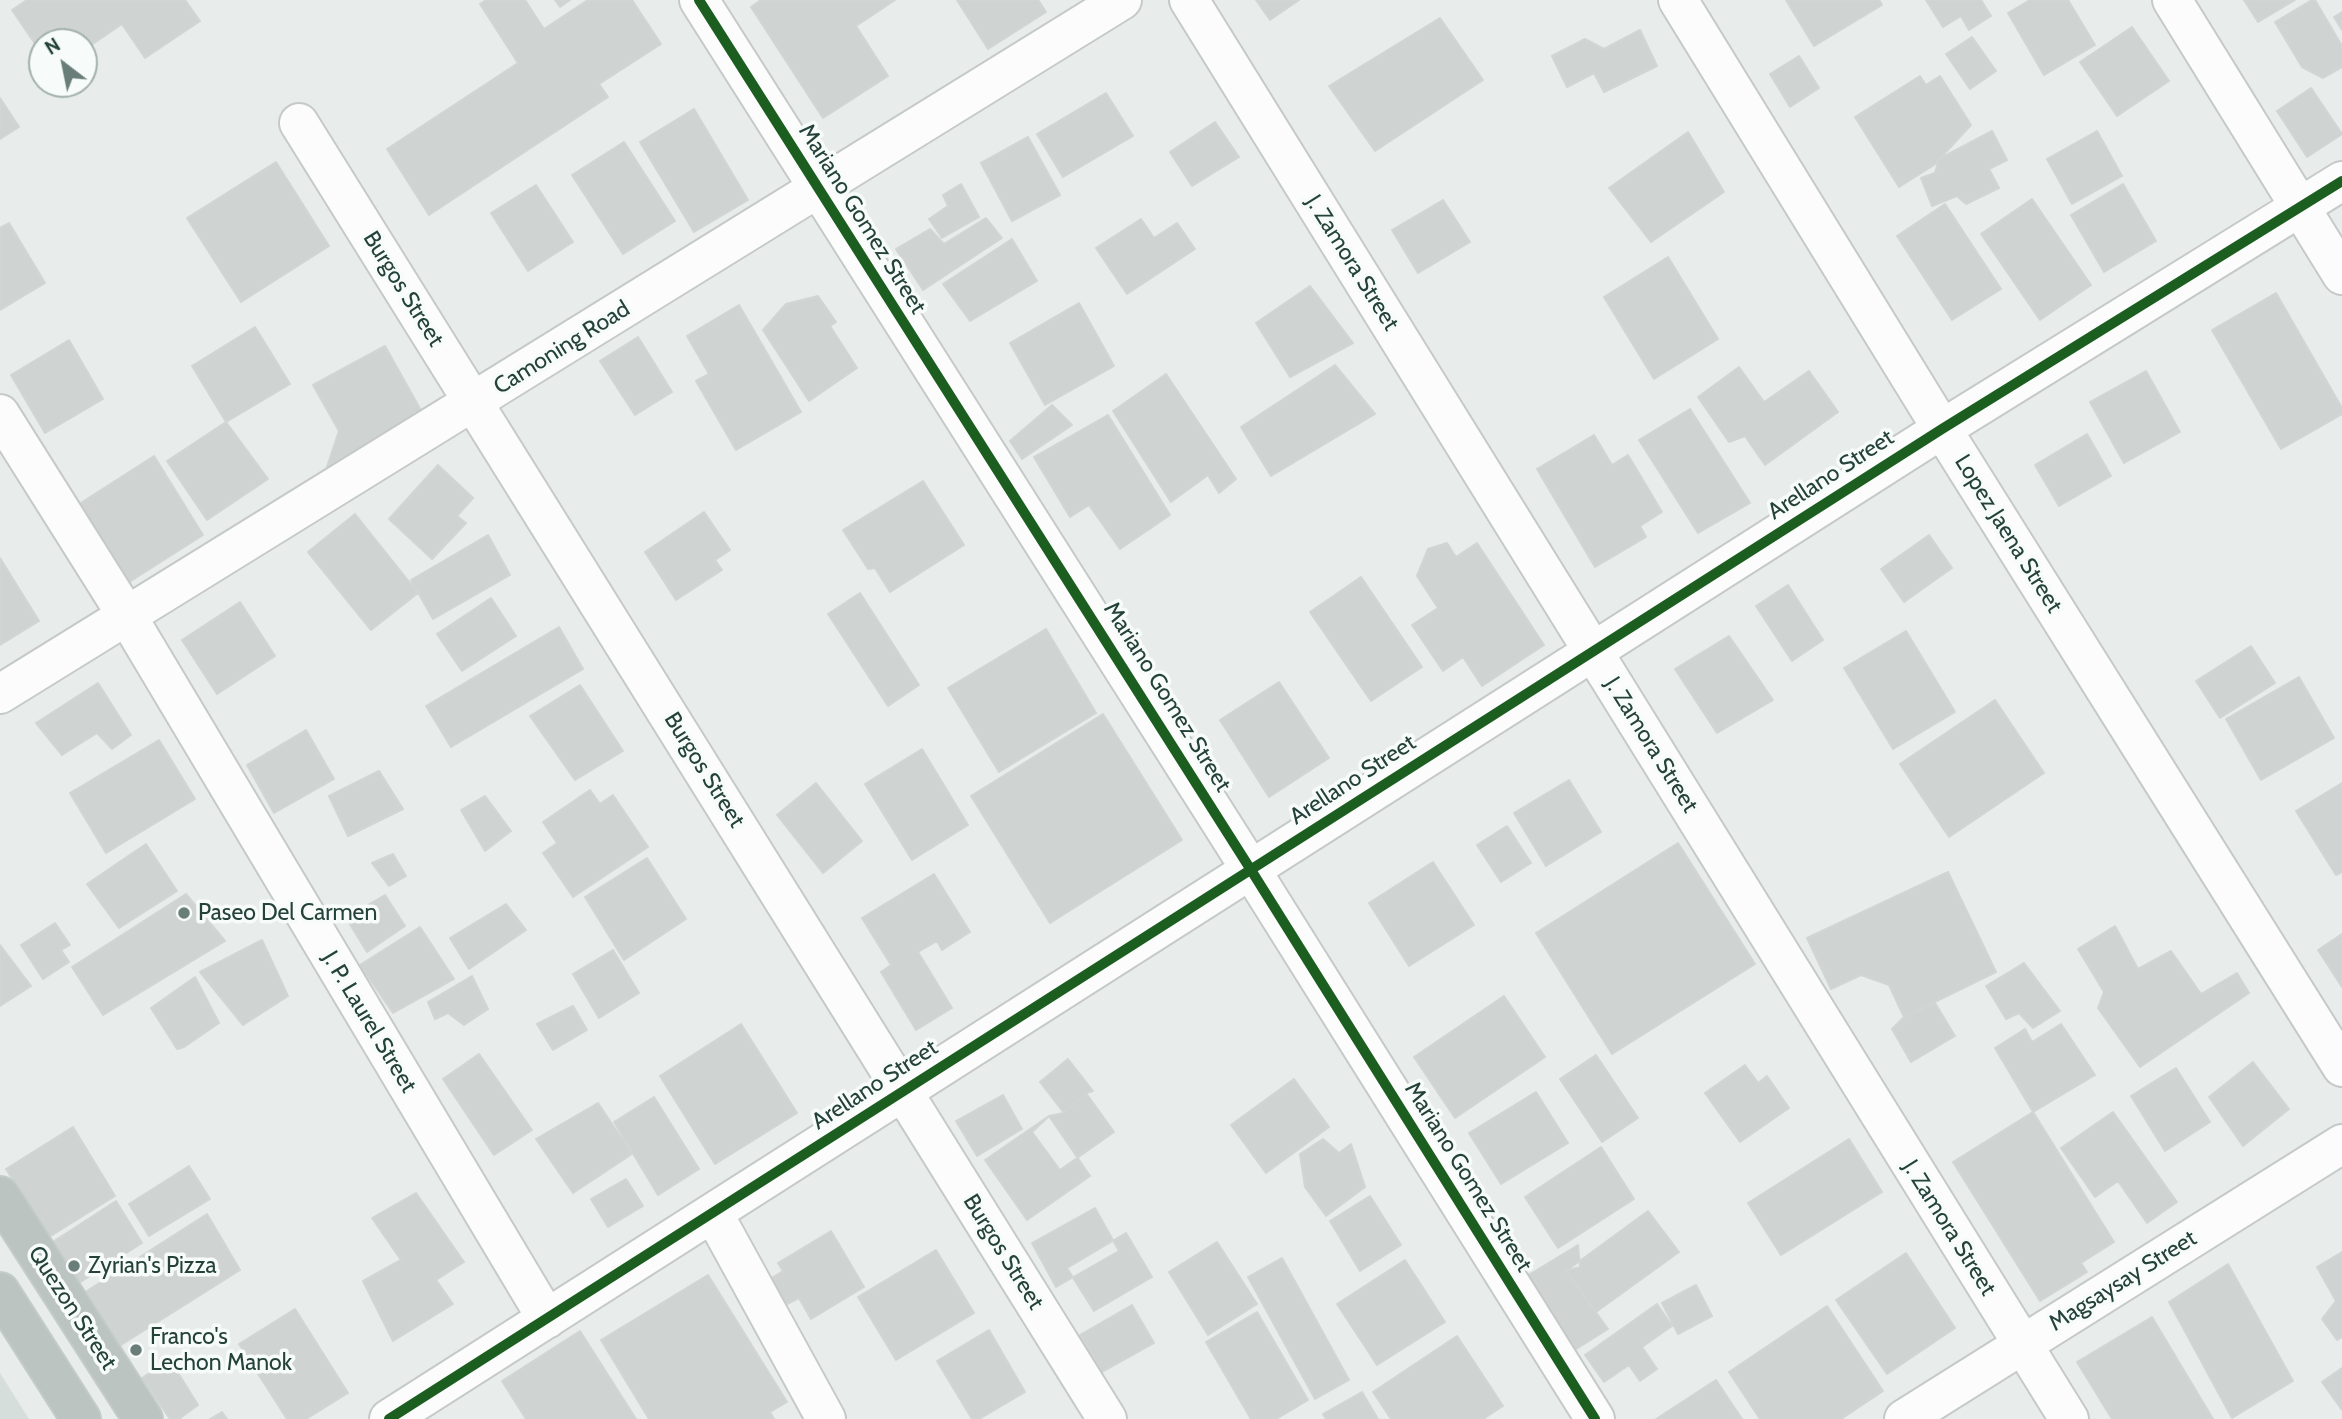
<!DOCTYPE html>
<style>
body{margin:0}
#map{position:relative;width:2342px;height:1419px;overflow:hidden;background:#e8edeb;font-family:Cabin,sans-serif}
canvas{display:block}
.north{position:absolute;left:28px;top:28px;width:70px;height:70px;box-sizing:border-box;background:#f7fbf9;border:2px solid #a3b1ad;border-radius:50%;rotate:328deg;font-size:19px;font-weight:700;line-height:28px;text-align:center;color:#24423a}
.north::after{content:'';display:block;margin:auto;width:24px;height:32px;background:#697e78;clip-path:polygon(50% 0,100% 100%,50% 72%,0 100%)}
</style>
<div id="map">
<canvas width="2342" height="1419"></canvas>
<div class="north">N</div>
</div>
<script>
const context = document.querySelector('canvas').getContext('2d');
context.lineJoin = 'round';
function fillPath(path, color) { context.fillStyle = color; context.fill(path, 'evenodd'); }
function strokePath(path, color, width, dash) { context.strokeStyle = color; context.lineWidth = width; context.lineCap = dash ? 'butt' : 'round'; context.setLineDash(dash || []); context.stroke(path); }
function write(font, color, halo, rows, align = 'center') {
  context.font = font + ' Cabin,sans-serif'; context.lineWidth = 7; context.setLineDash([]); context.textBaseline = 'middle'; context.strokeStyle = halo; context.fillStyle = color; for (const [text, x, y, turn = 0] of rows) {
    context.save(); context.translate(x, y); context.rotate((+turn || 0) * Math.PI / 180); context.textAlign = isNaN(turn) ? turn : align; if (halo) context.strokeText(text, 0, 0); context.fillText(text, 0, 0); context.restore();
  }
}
fillPath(new Path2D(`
 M0 1373 29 1419H0Z`), '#d6dedb');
const building = new Path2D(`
 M27 0H185L200 21 145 58 122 24 84 50V42H42V54L12 10Z
 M486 0H525L544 29 588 0H632L661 44 599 84 608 97 429 215 387 149 518 63 480 4Z
 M555 0H570L560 7Z
 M761 0H895L856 26 888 76 823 118 751 7Z
 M957 0H1038L1046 12 988 49Z
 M1256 0H1299L1270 20Z
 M1786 0H1879L1882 5 1814 46Z
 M1926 0H1981L1991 16 1969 30 1961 16 1943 27Z
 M2030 0H2068L2095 45 2044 75 2008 13Z
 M2244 0H2295L2258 22Z
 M2312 0H2315L2342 46V67L2323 78 2302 67 2275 22Z
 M2342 12V30L2334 17Z
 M1440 18 1483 80 1375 151 1329 86Z
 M2132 27 2169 81 2117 116 2080 62Z
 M1640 30 1657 66 1604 92 1594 73 1567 87 1552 56 1585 39 1604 49Z
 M1972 37 1996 71 1970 89 1946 54Z
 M1799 56 1819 88 1790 107 1770 74Z
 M1920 76 1926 85 1940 76 1971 125 1934 165 1899 187 1855 117Z
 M2311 88 2342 134 2307 157 2277 111Z
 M1106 93 1133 136 1063 177 1037 134Z
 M0 98 19 127 0 139Z
 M694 109 748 200 694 232 640 142Z
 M1215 122 1239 157 1192 186 1170 152Z
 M1992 131 2007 160 1989 169 1999 188 1966 204 1957 196 1932 206 1921 178 1935 173 1939 159Z
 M2097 131 2122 176 2072 204 2047 159Z
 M1688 132 1724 192 1651 242 1609 188Z
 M1028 137 1060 195 1012 221 981 163Z
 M624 142 675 221 623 254 572 175Z
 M276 162 329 246 241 302 187 218Z
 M961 184 979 217 942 238 929 219 948 206 943 195Z
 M2123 184 2156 241 2104 272 2071 215Z
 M536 185 573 242 528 271 491 213Z
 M2032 199 2091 285 2040 320 1981 234Z
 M1443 200 1470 242 1418 273 1392 230Z
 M1945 204 2001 289 1952 320 1897 236Z
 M986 218 1002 238 923 290 896 249 930 229 944 244Z
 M1141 219 1154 238 1177 223 1195 249 1127 294 1096 248Z
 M9 223 45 283 0 310V228Z
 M1012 239 1037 281 970 321 943 284Z
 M1668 257 1718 339 1654 379 1604 297Z
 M1310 286 1353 343 1290 377 1256 323Z
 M2276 293 2342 408V414L2281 449 2212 330Z
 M818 296 836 322 830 326 857 368 809 401 763 330 786 304Z
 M1079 303 1114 366 1045 405 1010 343Z
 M739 305 801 412 736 450 696 381 709 374 687 336Z
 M255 327 290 384 226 422 192 366Z
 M638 337 672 392 635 415 600 361Z
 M69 340 103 399 45 433 11 375Z
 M385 346 423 414 327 467 339 431 313 385Z
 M1335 365 1375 414 1271 476 1241 427Z
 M1739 367 1764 402 1809 371 1838 412 1765 465 1745 436 1729 442 1698 397Z
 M2146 371 2180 432 2124 463 2090 402Z
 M1166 374 1236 479 1219 493 1208 475 1171 502 1113 411Z
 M1052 405 1072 425 1022 459 1010 441Z
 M1690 409 1750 503 1698 533 1639 440Z
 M1108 415 1170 515 1120 549 1089 505 1070 517 1034 457Z
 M226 422 268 479 207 520 167 461Z
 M2087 434 2111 476 2059 506 2035 465Z
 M1594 435 1612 465 1628 455 1662 512 1640 526 1646 537 1595 567 1537 469Z
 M154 456 203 535 123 586 73 508Z
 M438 465 473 498 457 516 466 523 432 559 389 519Z
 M923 481 964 545 890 592 875 568 868 569 843 530Z
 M704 512 730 550 715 560 722 570 676 600 645 552Z
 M355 514 418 593 371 630 308 552Z
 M488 535 510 575 433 619 411 580Z
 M1929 535 1952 568 1904 602 1881 569Z
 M1447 543 1456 557 1477 543 1544 645 1482 686 1463 657 1443 671 1412 625 1438 608 1417 576 1428 549Z
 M0 558 39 621 0 645Z
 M1361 577 1422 667 1371 701 1310 612Z
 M1788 585 1823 640 1792 661 1756 606Z
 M860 593 919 685 888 706 828 614Z
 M491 598 516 636 462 671 437 634Z
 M240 602 275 656 217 694 182 640Z
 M559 627 583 669 451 747 426 706Z
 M1046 629 1096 713 999 772 948 688Z
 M1906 631 1955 712 1893 749 1844 668Z
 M1729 636 1773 700 1717 733 1675 669Z
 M2251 646 2275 683 2220 718 2196 681Z
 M2299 677 2334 738 2261 780 2226 719Z
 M1279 682 1329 758 1269 797 1220 720Z
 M98 683 131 735 112 749 97 733 62 755 36 723Z
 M580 685 623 751 575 780 530 716Z
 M1995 700 2044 773 1949 837 1900 764Z
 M1103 714 1182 840 1050 923 971 796Z
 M306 730 334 779 274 813 247 765Z
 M159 740 195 799 106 853 70 793Z
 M922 749 968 825 912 860 865 784Z
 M379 771 403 809 348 836 329 796Z
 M1569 780 1601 832 1546 866 1514 813Z
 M816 783 862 841 823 873 777 815Z
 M2342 783V872L2336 875 2296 811Z
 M590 790 600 804 613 795 648 847 573 897 543 853 557 843 543 822Z
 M485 796 511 831 485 851 461 810Z
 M1507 826 1531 863 1501 882 1477 845Z
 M1678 843 1755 964 1612 1054 1536 933Z
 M146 844 177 891 119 928 87 884Z
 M393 854 406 876 389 886 372 863Z
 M647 858 686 919 624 960 585 897Z
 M1433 862 1474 925 1409 966 1369 903Z
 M1948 872 1996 972 1904 1017 1889 985 1861 975 1831 989 1807 938Z
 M934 874 970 932 942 950 937 941 918 952 952 1008 916 1030 881 972 891 965 862 918Z
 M186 894 225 941 103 1015 72 967Z
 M385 895 405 926 367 952 346 918Z
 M506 904 526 930 469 969 450 938Z
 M55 923 70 945 61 950 69 962 43 979 21 945Z
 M2115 926 2138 969 2171 951 2201 994 2237 973 2249 993 2140 1067 2098 1008 2104 992 2078 949Z
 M420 927 454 979 393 1013 360 965Z
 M2342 934V987L2318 950Z
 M262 940 288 996 243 1025 200 972Z
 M0 945 31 986 0 1006Z
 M613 950 639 993 599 1018 573 974Z
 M2024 963 2060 1011 2033 1028 2019 1013 2006 1019 1986 986Z
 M472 976 488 1009 464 1025 448 1013 435 1019 428 1002Z
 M195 977 219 1023 184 1047 177 1049 151 1008Z
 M1504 996 1545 1057 1455 1118 1414 1057Z
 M1935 1003 1955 1036 1911 1062 1892 1029 1904 1017Z
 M573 1006 587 1030 553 1050 537 1024Z
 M741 1024 797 1113 715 1164 660 1076Z
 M2061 1024 2095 1075 2033 1112 1995 1048 2025 1029 2032 1042Z
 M479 1054 532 1130 494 1155 443 1079Z
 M1596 1055 1638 1118 1602 1142 1560 1079Z
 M1068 1059 1093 1091 1086 1093 1064 1113 1040 1082Z
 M2253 1062 2289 1109 2243 1146 2209 1097Z
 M1745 1065 1758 1083 1767 1076 1789 1108 1740 1142 1705 1093Z
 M2176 1068 2210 1122 2165 1151 2131 1096Z
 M1294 1079 1329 1127 1266 1173 1231 1125Z
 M1536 1092 1568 1143 1501 1184 1469 1133Z
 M1086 1093 1114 1132 1060 1170 1032 1132 1049 1116 1064 1113Z
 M1003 1095 1022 1129 977 1156 956 1121Z
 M654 1097 699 1169 658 1195 614 1122Z
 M598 1103 632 1154 573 1193 536 1139Z
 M2033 1112 2114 1242 2081 1263 2087 1272 2040 1301 1953 1162Z
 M2113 1112 2177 1202 2147 1223 2118 1181 2095 1197 2061 1148Z
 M1049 1116 1090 1176 1027 1220 985 1160Z
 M73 1127 115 1196 49 1237 6 1169Z
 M1323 1139 1339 1153 1351 1144 1365 1187 1326 1216 1305 1187 1300 1154Z
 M1849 1139 1882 1192 1781 1255 1748 1203Z
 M1601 1147 1634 1199 1558 1248 1525 1197Z
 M189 1166 210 1199 149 1236 129 1204Z
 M626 1179 643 1206 608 1227 591 1199Z
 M416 1193 464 1262 436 1280 453 1304 393 1341 363 1281 401 1260 372 1218Z
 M1370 1196 1401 1245 1360 1271 1330 1221Z
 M116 1201 142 1243 71 1288 45 1247Z
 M1095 1208 1119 1251 1056 1287 1032 1243Z
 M1648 1211 1679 1252 1596 1312 1566 1271Z
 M207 1214 240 1270 113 1350 79 1296Z
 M831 1231 864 1287 811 1319 799 1298 785 1305 770 1279 783 1271 778 1263Z
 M1126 1233 1152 1277 1094 1311 1067 1268Z
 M1217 1242 1257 1304 1208 1335 1169 1272Z
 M1578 1245 1580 1267 1566 1271 1608 1329 1573 1351 1527 1276Z
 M936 1250 974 1313 896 1360 858 1297Z
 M2342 1252V1337L2337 1340 2322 1319 2336 1301 2317 1267Z
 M1906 1253 1955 1328 1887 1374 1836 1300Z
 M1282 1258 1349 1380 1315 1399 1248 1277Z
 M1405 1260 1445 1322 1377 1365 1337 1304Z
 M2228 1264 2293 1381 2232 1418 2169 1302Z
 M708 1275 787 1402 770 1412 774 1419H649L601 1340Z
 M1696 1285 1712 1316 1678 1334 1662 1303Z
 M1657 1304 1672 1326 1642 1347 1657 1369 1640 1381 1629 1365 1604 1382 1585 1355Z
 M1132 1305 1154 1343 1102 1372 1080 1335Z
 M1827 1306 1883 1391 1841 1419H1760L1729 1372Z
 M295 1309 348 1393 306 1419H287L239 1344Z
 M1257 1312 1308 1400 1276 1419H1251L1206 1342Z
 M2152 1317 2213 1419H2112L2077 1362Z
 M989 1330 1025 1392 979 1419H972L937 1361Z
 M580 1331 636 1419H526L502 1381Z
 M1457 1336 1503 1406 1483 1419H1391L1373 1392Z
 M170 1360 198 1405 179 1419H170L142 1378Z
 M2342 1368V1410L2322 1382Z
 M1716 1380 1742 1419H1656Z
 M1362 1392 1378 1419H1326L1323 1414Z
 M222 1412 227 1419H210Z`);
fillPath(building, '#cfd4d2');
strokePath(building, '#d1d6d4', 2);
const minor = new Path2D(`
 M699 0 1251 870 1595 1419
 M1189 0 2069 1419
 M1678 0 1942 429 2342 1067
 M2172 0 2342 275
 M299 123 1107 1419
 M0 414 127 616 547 1319
 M0 694 1122 0
 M713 1213 826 1419
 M389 1419 1942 429 2342 181
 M1904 1419 2342 1144`);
const highway = new Path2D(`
 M0 1196 143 1419
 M0 1292 81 1419`);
strokePath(minor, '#c5cac8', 42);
strokePath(highway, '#c3ccc9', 42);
strokePath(minor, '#fcfcfc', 38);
strokePath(highway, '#bcc4c2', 38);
strokePath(new Path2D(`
 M699 0 1251 870 1595 1419
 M389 1419 1942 429 2342 181`), '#1b5e20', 10);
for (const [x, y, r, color] of [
 [184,913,7,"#697e78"],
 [74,1266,7,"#697e78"],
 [136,1350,7,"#697e78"]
]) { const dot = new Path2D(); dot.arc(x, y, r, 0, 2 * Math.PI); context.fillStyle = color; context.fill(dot); strokePath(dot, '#f7fbf9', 2.5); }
write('23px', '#24423a', '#f7fbf9', [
 ["Mariano Gomez Street",862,219,58],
 ["J. Zamora Street",1352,263,58],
 ["Burgos Street",403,289,58],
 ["Camoning Road",562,348,-32],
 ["Arellano Street",1831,475,-33],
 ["Lopez Jaena Street",2008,534,58],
 ["Mariano Gomez Street",1167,697,58],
 ["J. Zamora Street",1651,745,58],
 ["Burgos Street",704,770,58],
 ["Arellano Street",1353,780,-33],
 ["J. P. Laurel Street",369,1022,59],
 ["Arellano Street",875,1085,-33],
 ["Mariano Gomez Street",1468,1177,58],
 ["J. Zamora Street",1949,1228,58],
 ["Burgos Street",1003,1252,58],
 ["Magsaysay Street",2123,1281,-32],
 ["Quezon Street",72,1308,57]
]);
write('23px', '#24423a', '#f7fbf9', [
 ["Paseo Del Carmen",198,913],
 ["Zyrian's Pizza",88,1266],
 ["Franco's",150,1337],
 ["Lechon Manok",150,1363]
], 'left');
</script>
